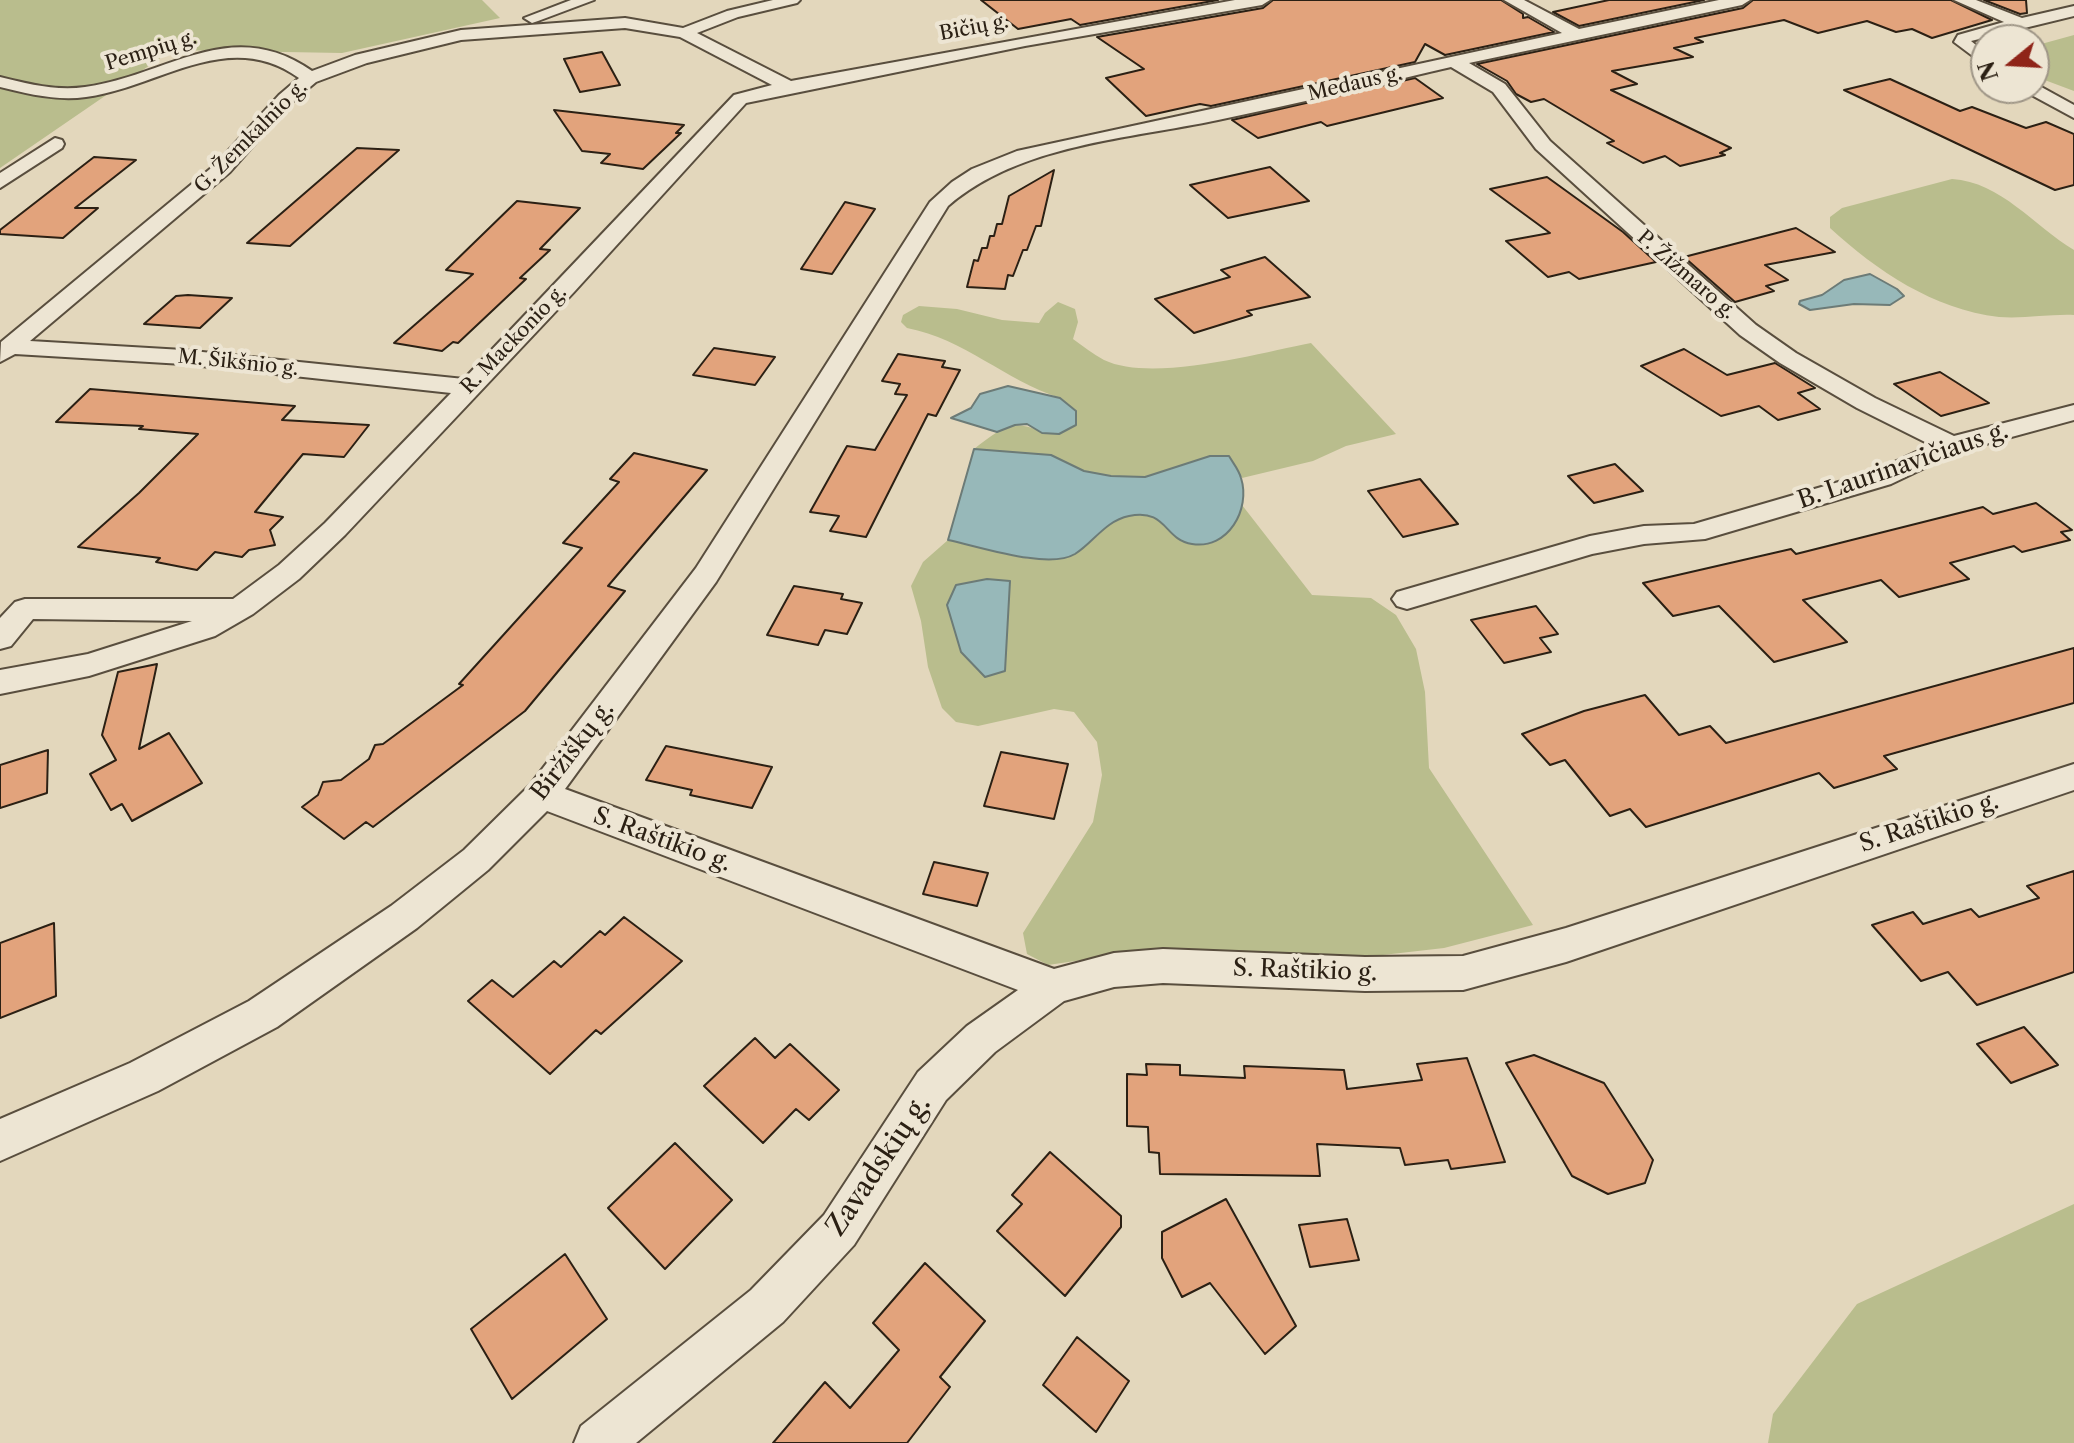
<!DOCTYPE html>
<meta charset="utf-8">
<style>
body{margin:0}
#map{position:relative;width:2074px;height:1443px;overflow:hidden;background:#e3d7bc;font-family:"Libre Caslon Text",serif}
canvas{display:block}
.north{position:absolute;left:1970px;top:24px;width:80px;height:80px;box-sizing:border-box;background:#ede5d3;border:2px solid #9f9687;border-radius:50%;rotate:252deg;font-size:22px;font-weight:700;line-height:32px;text-align:center;color:#2b2014}
.north::after{content:'';display:block;margin:auto;width:28px;height:36px;background:#8f2418;clip-path:polygon(50% 0,100% 100%,50% 72%,0 100%)}
</style>
<div id="map">
<canvas width="2074" height="1443"></canvas>
<div class="north">N</div>
</div>
<script>
const context = document.querySelector('canvas').getContext('2d');
context.lineJoin = 'round';
function fillPath(path, color) { context.fillStyle = color; context.fill(path, 'evenodd'); }
function strokePath(path, color, width, dash) { context.strokeStyle = color; context.lineWidth = width; context.lineCap = dash ? 'butt' : 'round'; context.setLineDash(dash || []); context.stroke(path); }
function write(font, color, halo, rows, align = 'center') {
  context.font = font + ' "Libre Caslon Text",serif'; context.lineWidth = 8; context.setLineDash([]); context.textBaseline = 'middle'; context.strokeStyle = halo; context.fillStyle = color; for (const [text, x, y, turn = 0] of rows) {
    context.save(); context.translate(x, y); context.rotate((+turn || 0) * Math.PI / 180); context.textAlign = isNaN(turn) ? turn : align; if (halo) context.strokeText(text, 0, 0); context.fillText(text, 0, 0); context.restore();
  }
}
fillPath(new Path2D(`
 M0 0H482L500 18 342 53 172 50 0 168Z
 M2074 35V91L2034 76V46Z
 M1952 179C2001 182 2034 226 2074 250V315C2049 314 2023 319 1999 317 1933 309 1877 271 1830 228V217L1842 208Z
 M1058 302 1075 309 1078 322 1073 339C1083 346 1093 354 1104 360 1152 383 1259 353 1311 343L1396 434 1346 446 1313 461 1242 478 1229 456H1210L1145 477 1111 476 1084 471 1051 455 974 449C998 431 1013 416 1042 433L1060 398C1004 380 965 339 907 328L901 322 903 315 919 306 957 309 1002 320 1039 323 1045 313Z
 M1242 505 1312 595 1371 598 1396 615 1416 649 1425 692 1429 768 1533 925 1444 948 1374 956 1150 950 1048 965 1027 954 1023 933 1093 822 1102 775 1097 742 1074 712 1054 709 978 726 956 722 942 708 928 667 921 621 911 586 923 562 948 540C970 544 1019 560 1039 559 1052 558 1075 551 1086 545 1103 536 1105 519 1132 515 1161 511 1158 526 1178 538 1210 557 1233 534 1242 505Z
 M2074 1204V1443H1768L1773 1414 1857 1304Z`), '#b9bd8d');
const water = new Path2D(`
 M1870 274 1897 289 1904 296 1890 305 1854 304 1810 310 1799 304 1800 301 1822 295 1844 280Z
 M1008 386 1060 398 1076 411V425L1059 434 1042 433 1027 424 1015 425 997 432 951 418 971 408 980 394Z
 M974 449 1051 455 1084 471 1111 476 1145 477 1210 456H1229C1233 463 1239 470 1241 478 1251 509 1228 550 1192 544 1164 540 1167 508 1129 516 1105 521 1094 542 1075 554 1048 570 978 546 948 540Z
 M987 579 1010 581 1005 671 985 677 961 652 947 605 956 585Z`);
fillPath(water, '#97b8b9');
strokePath(water, '#6c7b77', 2);
const building = new Path2D(`
 M981 0H1218L1080 25 1071 19 1018 29Z
 M1273 0H1501L1523 14V18L1528 17 1554 32 1445 55 1425 44 1415 62 1211 106 1200 104 1146 116 1106 78 1144 69 1097 37 1263 8Z
 M1609 0H1704L1579 26 1553 12Z
 M1753 0H1951L1992 20 1932 38 1912 29 1896 32 1867 21 1818 33 1784 20 1695 38 1703 42 1674 48 1693 57 1612 71 1637 84 1611 90 1731 148 1720 153 1725 155 1680 166 1665 156 1643 163 1607 143 1614 141 1544 99 1531 102 1516 94 1507 81 1477 64 1743 8Z
 M1984 0H2026L2027 13 2020 14Z
 M602 52 620 85 580 92 564 59Z
 M1415 78 1443 98 1327 126 1321 122 1258 138 1232 120Z
 M1890 79 1960 111 1972 107 2026 128 2046 122 2074 134V185L2055 190 1844 90Z
 M554 110 684 125 676 133H681L643 169 601 163 610 154 582 151Z
 M357 148 399 150 290 246 247 243Z
 M94 157 136 160 75 208H98L63 238 0 234V230Z
 M1270 167 1309 201 1228 218 1190 185Z
 M1054 170 1041 226H1036L1027 250H1023L1013 276 1008 275 1005 289 967 287 974 260 978 261 982 248H987L990 236H994L997 224H1002L1009 196Z
 M1547 177 1623 232 1656 262 1579 279 1569 272 1548 277 1506 241 1550 233 1490 189Z
 M517 201 580 208 540 249 550 250 520 278 526 279 458 343 453 342 442 351 394 343 473 274 446 270Z
 M845 202 875 209 832 274 801 269Z
 M1796 228 1835 252 1765 265 1788 280 1766 286 1774 291 1735 302 1684 257Z
 M1265 257 1310 297 1247 311 1252 315 1194 333 1155 299 1230 277 1221 270Z
 M188 295 232 298 200 328 144 324 176 296Z
 M714 348 775 357 755 385 693 375Z
 M1684 349 1727 375 1775 363 1815 388 1798 393 1820 409 1778 420 1759 406 1721 416 1641 366Z
 M898 354 945 361 942 367 960 370 936 416 928 414 866 537 830 531 839 516 810 512 847 446 875 450 907 395 895 394 900 384 882 381Z
 M1940 372 1989 403 1941 416 1894 384Z
 M90 389 295 406 282 420 369 425 344 457 303 454 255 512 283 517 270 530 275 545 249 550 242 557 215 552 197 570 156 562 160 558 78 547 139 493 198 434 139 429 143 426 56 422Z
 M634 453 707 470 608 586 625 591 525 711 373 827 366 822 344 839 302 807 318 795 323 782 341 780 369 759 375 745 383 744 463 685 459 684 582 548 563 543 619 482 610 479Z
 M1615 464 1643 491 1594 503 1568 476Z
 M1420 479 1458 524 1403 537 1368 491Z
 M2036 503 2072 530 2061 532 2070 540 2022 552 2014 546 1950 563 1969 579 1899 597 1881 580 1803 600 1847 642 1774 662 1719 606 1673 616 1643 583 1791 549 1796 554 1983 507 1993 514Z
 M794 586 843 594 841 599 862 603 847 634 825 630 818 645 767 635Z
 M1536 606 1558 634 1540 638 1551 652 1504 663 1471 620Z
 M2074 648V703L1884 756 1897 769 1834 788 1819 773 1646 827 1630 809 1610 816 1565 760 1550 765 1522 734 1584 711 1645 695 1679 735 1710 726 1726 743Z
 M157 664 139 749 169 733 202 783 132 821 122 804 111 810 90 774 116 760 102 735 118 672Z
 M666 746 772 767 752 808 690 795 692 790 646 780Z
 M48 750 47 793 0 808V765Z
 M1001 752 1068 764 1054 819 984 806Z
 M934 862 988 873 977 906 923 894Z
 M2074 871V972L1977 1005 1948 972 1921 981 1872 925 1913 912 1923 924 1971 909 1979 917 2039 898 2027 886Z
 M624 917 682 961 601 1034 596 1030 550 1074 468 1001 492 980 513 997 554 961 561 967 600 931 605 935Z
 M54 923 56 996 0 1018V943Z
 M2024 1027 2058 1065 2011 1083 1977 1044Z
 M755 1038 775 1058 790 1044 839 1090 809 1120 796 1109 763 1143 704 1086Z
 M1534 1055 1604 1083 1653 1160 1645 1183 1608 1194 1572 1176 1506 1063Z
 M1467 1058 1505 1162 1451 1169 1448 1160 1405 1165 1400 1148 1317 1144 1320 1176 1160 1174 1159 1153 1149 1152 1148 1127 1127 1126V1074L1147 1075 1146 1064 1180 1065V1075L1245 1078 1244 1066 1344 1070 1347 1089 1422 1080 1417 1064Z
 M675 1143 732 1200 665 1269 608 1208Z
 M1050 1152 1121 1216V1227L1065 1296 997 1231 1022 1204 1012 1195Z
 M1226 1199 1296 1326 1265 1354 1210 1283 1182 1297 1162 1258V1232Z
 M1347 1219 1359 1260 1310 1267 1299 1225Z
 M565 1254 607 1319 512 1399 471 1329Z
 M925 1263 985 1321 940 1377 950 1387 907 1443H773L825 1382 850 1408 899 1350 873 1323Z
 M1077 1337 1129 1381 1096 1432 1043 1385Z`);
fillPath(building, '#e2a37c');
strokePath(building, '#2b2014', 2);
const street = new Path2D(`
 M571 0H594L538 21 532 23 524 18Z
 M773 0H800L797 3 738 17 697 33 791 81 1235 0H1270L1262 5 1025 46 746 103 574 292 345 535 299 579 253 614 215 636 89 676 0 694V670L88 654 192 621 33 619 11 646 0 649V618L15 602 25 599H233L279 565 325 523 451 393 183 364 15 354 0 362 1 342 216 164 279 95 299 78C228 27 160 87 86 97 57 101 28 94 0 87V77C28 84 56 91 85 87 167 76 231 14 312 71L355 55 461 30 625 18 683 28 727 11ZM625 28 680 37 772 85 734 95 464 379 183 350 30 341 230 172 291 103 316 82 367 63 461 40Z
 M1504 0H1524L1579 29 1719 0H1750L1742 5 1469 63 1505 84 1550 141 1756 325 1796 353 1875 398 1954 436 2074 405V420L1960 451 1891 484 1705 539 1644 544 1592 554 1407 609 1397 606 1392 599 1397 592 1590 536 1644 526 1694 524 1873 472 1931 445 1857 408 1780 363 1740 335 1536 149 1493 92 1451 67C1374 85 1296 104 1218 120 1128 139 1020 144 948 206L716 582 565 789 1054 969 1114 953 1163 949 1365 957 1463 956 1566 928 2074 764V790L1566 962 1463 990 1365 991 1163 983 1114 987 1064 1001 995 1052 946 1100 854 1245 783 1322 636 1443H574L581 1426 751 1290 824 1215 918 1072 967 1026 1018 990 547 811 488 870 417 928 277 1027 158 1091 0 1161V1119L130 1063 249 1001 391 906 464 850 530 785 696 568 930 202 952 182 972 169 1017 151 1562 33Z
 M1954 0H1976L2022 18 2074 6V16L1971 41 1986 53V66L1954 42 1958 35 2004 22Z
 M2034 83 2074 105V118L2026 92 2023 88H2034Z
 M55 138 62 140 64 144 62 148 0 188V173Z`);
strokePath(street, '#594e3e', 4);
fillPath(street, '#ede5d3');
write('20px', '#2b2014', '#ede5d3', [
 ["Bičių g.",974,28,-11],
 ["Pempių g.",151,51,-17],
 ["Medaus g.",1355,84,-13],
 ["G. Žemkalnio g.",251,137,-45],
 ["P. Žižmaro g.",1686,275,41],
 ["R. Mackonio g.",514,340,-46],
 ["M. Šikšnio g.",238,363,6]
]);
write('24px', '#2b2014', '#ede5d3', [
 ["B. Laurinavičiaus g.",1903,466,-19],
 ["Biržiškų g.",573,751,-52],
 ["S. Raštikio g.",1929,823,-18],
 ["S. Raštikio g.",662,840,20],
 ["S. Raštikio g.",1305,971,2]
]);
write('28px', '#2b2014', '#ede5d3', [
 ["Zavadskių g.",879,1166,-56]
]);
</script>
